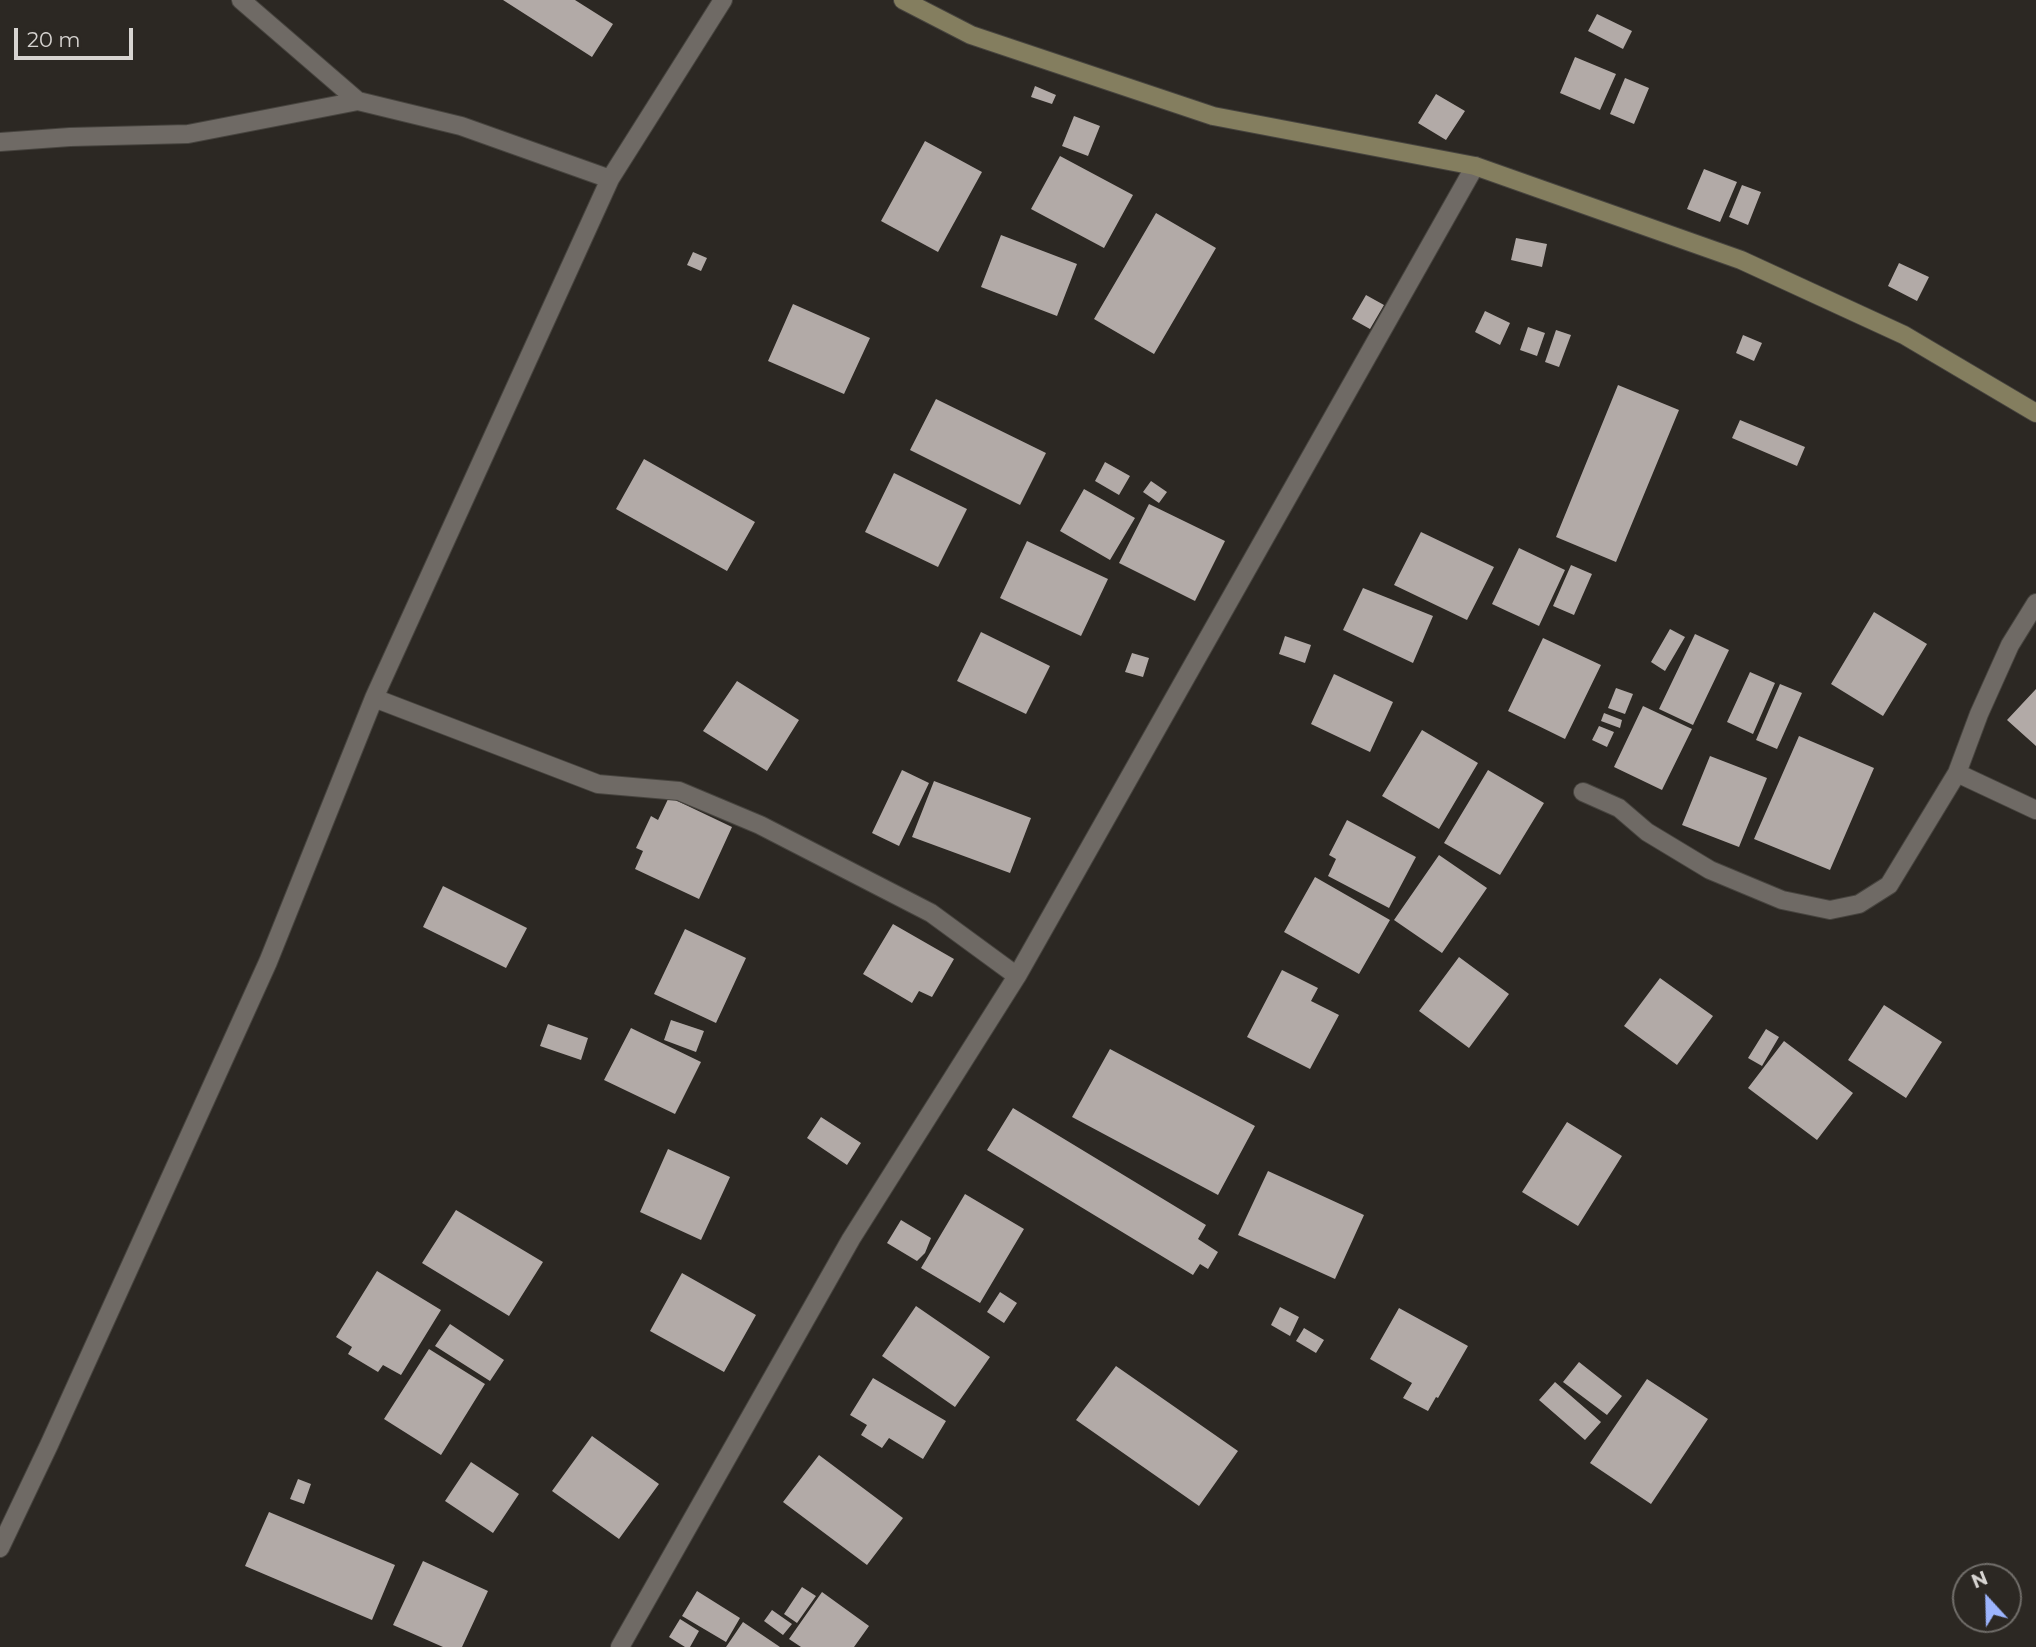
<!DOCTYPE html>
<style>
body{margin:0}
#map{position:relative;width:2036px;height:1647px;overflow:hidden;background:#2c2823;font-family:Montserrat,sans-serif}
canvas{display:block}
.north{position:absolute;left:1952px;top:1563px;width:70px;height:70px;box-sizing:border-box;background:#2c2823;border:2px solid #706d69;border-radius:50%;rotate:338deg;font-size:19px;font-weight:700;line-height:28px;text-align:center;color:#d7d4d1}
.north::after{content:'';display:block;margin:auto;width:24px;height:32px;background:#9cb4fd;clip-path:polygon(50% 0,100% 100%,50% 72%,0 100%)}
.scale{position:absolute;left:14px;top:28px;width:119px;height:32px;box-sizing:border-box;border:4px solid #d7d4d1;border-top:0;padding-left:9px;font-size:21px;line-height:24px;white-space:nowrap;color:#d7d4d1;-webkit-text-stroke:5px #2c2823;paint-order:stroke}
</style>
<div id="map">
<canvas width="2036" height="1647"></canvas>
<div class="north">N</div>
<div class="scale">20 m</div>
</div>
<script>
const context = document.querySelector('canvas').getContext('2d');
context.lineJoin = 'round';
function fillPath(path, color) { context.fillStyle = color; context.fill(path, 'evenodd'); }
function strokePath(path, color, width, dash) { context.strokeStyle = color; context.lineWidth = width; context.lineCap = dash ? 'butt' : 'round'; context.setLineDash(dash || []); context.stroke(path); }
fillPath(new Path2D(`
 M503 0H575L613 24 592 57Z
 M1597 14 1632 31 1623 49 1588 31Z
 M1575 57 1616 74 1600 110 1560 93Z
 M1625 78 1649 88 1634 124 1610 114Z
 M1035 86 1056 95 1052 104 1031 97Z
 M1436 94 1465 111 1446 140 1418 123Z
 M1074 116 1100 126 1088 156 1062 146Z
 M925 141 982 172 938 252 881 221Z
 M1060 156 1133 195 1104 248 1031 209Z
 M1704 169 1737 182 1720 222 1687 209Z
 M1742 185 1761 192 1748 225 1729 217Z
 M1156 213 1216 248 1154 354 1094 319Z
 M1001 235 1077 264 1057 316 981 287Z
 M1516 238 1547 244 1542 267 1511 260Z
 M693 252 707 258 701 271 687 265Z
 M1899 263 1929 277 1917 301 1888 286Z
 M1366 295 1384 305 1370 329 1352 319Z
 M793 304 870 338 844 394 768 361Z
 M1485 311 1510 323 1500 345 1475 332Z
 M1528 327 1545 333 1537 356 1520 350Z
 M1556 330 1571 335 1559 367 1545 362Z
 M1743 335 1762 343 1754 361 1736 353Z
 M1618 385 1679 410 1616 562 1556 537Z
 M936 399 1046 453 1020 505 910 450Z
 M1740 420 1805 447 1797 466 1732 438Z
 M644 459 755 522 727 571 616 509Z
 M1105 462 1130 476 1119 495 1095 481Z
 M894 473 967 509 938 567 865 532Z
 M1151 481 1167 492 1159 503 1143 492Z
 M1084 489 1135 518 1110 560 1060 531Z
 M1149 504 1225 541 1195 601 1119 563Z
 M1421 532 1494 567 1467 620 1394 585Z
 M1027 541 1108 579 1081 636 1000 598Z
 M1519 548 1565 570 1539 626 1492 604Z
 M1571 565 1592 574 1574 615 1553 606Z
 M1363 588 1433 616 1413 663 1343 630Z
 M1874 612 1927 644 1883 716 1831 684Z
 M1670 629 1685 637 1665 671 1651 662Z
 M981 632 1050 666 1026 714 957 681Z
 M1695 634 1729 650 1693 725 1659 709Z
 M1285 636 1311 645 1305 663 1279 654Z
 M1543 638 1601 665 1565 739 1508 711Z
 M1132 653 1149 658 1143 677 1125 672Z
 M1750 672 1775 683 1753 734 1727 722Z
 M1334 674 1393 702 1370 752 1311 724Z
 M737 681 799 720 767 771 703 731Z
 M1780 684 1802 693 1777 749 1756 740Z
 M1616 688 1633 694 1625 714 1608 708Z
 M2036 689V746L2007 720Z
 M1643 706 1692 729 1662 790 1614 767Z
 M1604 713 1622 720 1620 728 1601 721Z
 M1599 726 1614 732 1607 747 1592 740Z
 M1422 730 1478 763 1439 829 1382 796Z
 M1799 736 1874 768 1830 870 1754 839Z
 M1710 756 1767 778 1739 847 1682 825Z
 M902 770 929 783 899 846 872 833Z
 M1488 770 1544 803 1500 875 1444 843Z
 M934 781 1031 818 1010 873 912 837Z
 M669 797 732 827 699 899 635 869 643 851 636 848 651 816 658 820Z
 M1347 820 1416 857 1389 908 1328 876 1336 859 1329 855Z
 M1439 855 1487 888 1442 953 1394 920Z
 M1315 877 1390 920 1359 974 1284 932Z
 M443 886 527 928 506 968 423 927Z
 M893 924 954 959 932 997 919 991 912 1003 863 974Z
 M685 929 746 958 716 1023 654 994Z
 M1459 957 1509 994 1469 1048 1419 1011Z
 M1282 970 1318 988 1311 1001 1339 1015 1310 1069 1247 1037Z
 M1660 978 1713 1016 1677 1065 1624 1026Z
 M1884 1005 1942 1042 1906 1098 1848 1060Z
 M671 1020 704 1031 696 1052 664 1040Z
 M548 1024 588 1038 581 1060 540 1046Z
 M631 1028 701 1062 675 1114 604 1080Z
 M1766 1029 1779 1037 1762 1066 1748 1058Z
 M1784 1041 1853 1093 1817 1140 1748 1088Z
 M1110 1049 1255 1126 1218 1195 1072 1117Z
 M1013 1108 1206 1225 1198 1239 1218 1252 1208 1269 1200 1264 1193 1275 987 1150Z
 M821 1117 861 1143 847 1165 807 1138Z
 M1567 1122 1622 1156 1578 1226 1522 1192Z
 M668 1149 730 1177 701 1240 640 1212Z
 M1268 1171 1364 1215 1335 1279 1238 1235Z
 M965 1194 1024 1229 980 1303 921 1268Z
 M456 1210 543 1262 509 1316 422 1263Z
 M901 1220 931 1238 925 1253 917 1261 887 1243Z
 M377 1271 441 1310 401 1375 383 1365 378 1372 348 1354 352 1347 336 1337Z
 M682 1273 756 1315 724 1372 650 1331Z
 M1000 1292 1017 1303 1004 1323 987 1312Z
 M916 1306 990 1357 955 1407 882 1356Z
 M1280 1307 1299 1317 1290 1336 1271 1325Z
 M1399 1308 1468 1346 1438 1398 1436 1397 1428 1411 1403 1398 1412 1383 1370 1359Z
 M450 1324 504 1360 490 1381 435 1346Z
 M1304 1328 1324 1340 1316 1353 1296 1341Z
 M429 1349 485 1384 441 1455 384 1419Z
 M1579 1362 1622 1396 1607 1415 1563 1382Z
 M1116 1366 1238 1451 1199 1506 1076 1420Z
 M873 1378 946 1421 923 1459 889 1438 882 1448 861 1435 867 1425 850 1415Z
 M1647 1379 1708 1419 1651 1504 1590 1463Z
 M1555 1382 1601 1422 1585 1440 1539 1400Z
 M592 1436 659 1484 619 1539 552 1491Z
 M819 1455 903 1518 867 1565 783 1502Z
 M471 1462 519 1494 493 1533 445 1501Z
 M298 1479 311 1484 304 1504 290 1499Z
 M269 1512 395 1565 372 1620 245 1566Z
 M423 1561 488 1591 462 1647H443L393 1625Z
 M802 1587 816 1596 797 1623 784 1614Z
 M697 1591 740 1618 726 1642 682 1616Z
 M822 1592 869 1626 854 1647H801L789 1639Z
 M772 1610 792 1624 783 1635 764 1621Z
 M680 1619 699 1631 690 1647H685L669 1637Z
 M743 1622 780 1647H726Z`), '#b2aaa7');
const minor = new Path2D(`
 M241 0 358 101 461 126 610 179
 M0 142 70 137 188 134 358 101
 M374 698 598 784 679 791 760 825 931 913 1017 976
 M1957 773 2036 810
 M1583 792 1619 808 1647 832 1710 870 1782 900 1830 910 1859 904 1889 885 1957 773 1979 714 2010 645 2036 603
 M0 1548 49 1445 268 962 374 698 610 179 723 0
 M620 1647 851 1239 1017 976 1475 166`);
const secondary = new Path2D(`
 M903 0 971 35 1213 116 1475 166 1741 260 1904 335 2036 413`);
strokePath(minor, '#47443f', 20);
strokePath(secondary, '#47443f', 20);
strokePath(minor, '#6f6a65', 18);
strokePath(secondary, '#847e5f', 18);
</script>
